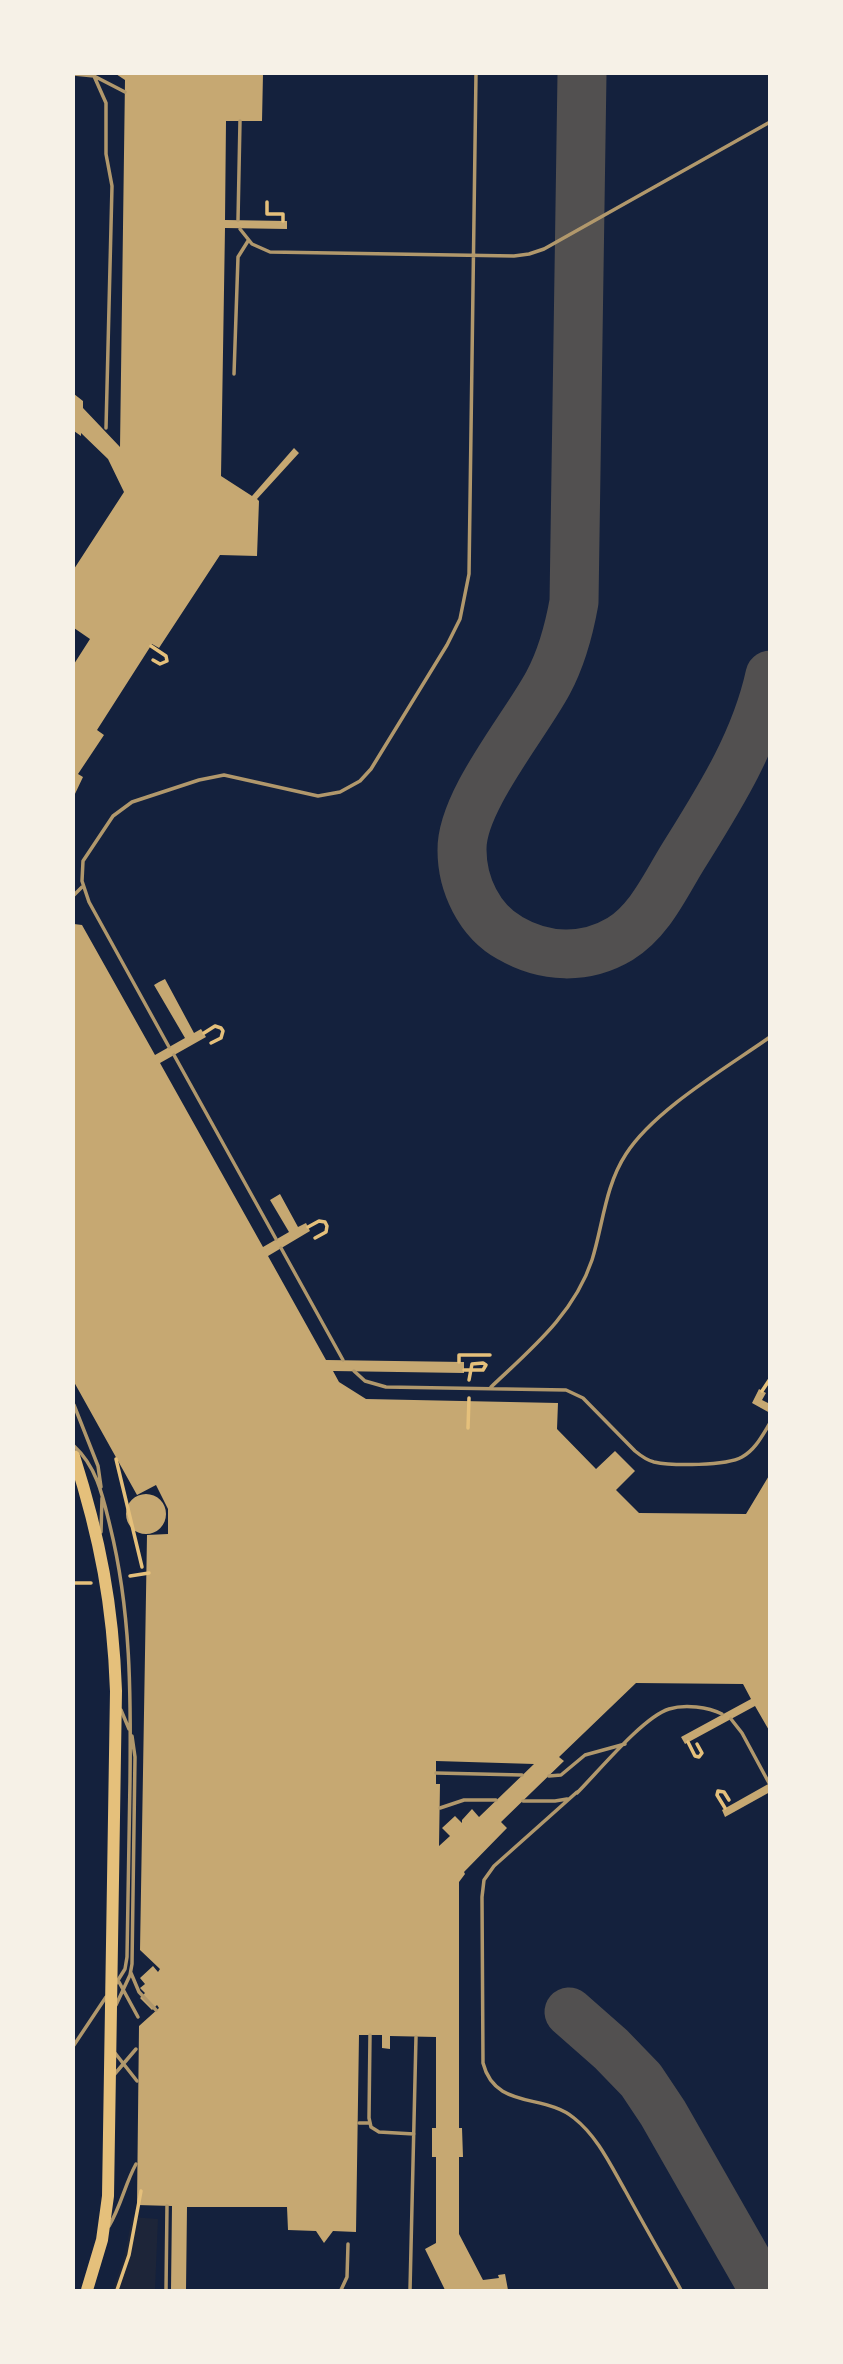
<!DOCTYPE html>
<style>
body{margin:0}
#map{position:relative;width:843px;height:2364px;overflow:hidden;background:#14213d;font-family:"Alegreya Sans",sans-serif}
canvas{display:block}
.frame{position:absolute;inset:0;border:75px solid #f6f1e7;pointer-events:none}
</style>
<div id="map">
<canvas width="843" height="2364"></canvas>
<div class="frame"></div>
</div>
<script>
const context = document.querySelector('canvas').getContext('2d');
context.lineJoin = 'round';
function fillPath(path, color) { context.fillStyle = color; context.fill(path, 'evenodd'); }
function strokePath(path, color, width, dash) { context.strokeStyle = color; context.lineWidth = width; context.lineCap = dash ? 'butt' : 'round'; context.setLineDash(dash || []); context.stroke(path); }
fillPath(new Path2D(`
 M132 2217 158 2219 155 2290H113L125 2254Z`), '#1d2539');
strokePath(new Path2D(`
 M582 74 574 602C569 630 562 657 548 683 525 726 461 802 462 850 462 884 479 921 510 938 544 958 585 960 620 939 649 921 664 888 681 860 717 802 755 744 770 675
 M569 2012 611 2049 641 2080 663 2113 764 2290`), '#525050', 49);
fillPath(new Path2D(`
 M116 74H263L262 121H226L225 220 287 221V229L225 228 221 476 252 496 294 448 299 453 257 499 259 501 257 556 220 555 159 648 152 644 97 730 104 735 78 774 83 777 74 796V664L90 639 74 628V569L124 492 108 459 81 433V436L74 431V394L83 401V408L120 447 125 80Z
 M74 924 82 925 155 1055 185 1038 154 985 159 982 165 979 194 1033 201 1029 206 1037 160 1063 263 1247 289 1232 270 1200 280 1194 298 1227 306 1223 310 1231 268 1256 326 1360 464 1362V1373L333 1371 339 1382 366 1399 558 1403 557 1429 596 1469 615 1451 635 1471 616 1490 639 1513 746 1514 770 1474V1732L755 1706 685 1744 681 1737 751 1699 743 1684 636 1683 559 1757 564 1761 501 1822 507 1828 464 1872 465 1874 459 1882V2128H462L463 2157H459V2234L483 2280 499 2278 498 2275 505 2274 508 2290H445L425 2249 436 2243V2157H432V2128H436V2037L390 2036V2049L382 2048V2035H359L356 2232 333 2231 324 2243 316 2231 288 2230 287 2207H187L186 2290H171L172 2206 137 2205 139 2026 159 2008 157 2005 152 2010 140 1998 145 1993 140 1988 145 1984 140 1978 153 1966 158 1972 160 1969 140 1950 147 1535 168 1534V1509L156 1485 137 1495 74 1382ZM436 1761 534 1764 479 1817 472 1809 462 1820V1823L455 1816 442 1828 450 1836 439 1846 440 1784H436Z
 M759 1389 766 1393 762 1400 770 1404V1413L752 1403Z
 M126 1514a20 20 0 1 1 40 0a20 20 0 1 1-40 0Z
 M770 1783V1792L725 1817 722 1810Z`), '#c6a872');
strokePath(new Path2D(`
 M267 202V214H283V221
 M151 646 166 656 167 661 160 664 153 660
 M204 1033 215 1026 221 1028 223 1031 221 1038 211 1043
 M308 1227 319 1221 325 1222 327 1226 326 1232 315 1238
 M459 1362V1355H490
 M464 1370H483L486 1365 483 1363 472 1364 469 1380
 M762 1391 770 1379
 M468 1428 469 1398
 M116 1459 142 1567
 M130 1576 149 1573
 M74 1583H91
 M688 1742 695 1756 699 1757 702 1753 697 1744
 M725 1808 717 1795 718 1791 724 1792 729 1800
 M117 2290 129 2255 141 2191`), '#e5c07b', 3.5);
strokePath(new Path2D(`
 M74 74 94 76 125 92
 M94 76 106 103V154L112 186 106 428
 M238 220 240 121
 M240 229 252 244 270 252 514 256 529 254 544 249 770 122
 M234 374 238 257 248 241
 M74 895 82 887
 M169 1047 89 902 82 881 83 861 113 816 132 802 199 780 224 775 318 796 340 792 360 781 371 769 447 645 460 619 469 574 476 74
 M174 1055 276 1239
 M281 1248 343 1360
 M354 1371 365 1381 386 1387 566 1390 583 1398 635 1451C641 1456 646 1460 654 1462 672 1466 726 1466 742 1457 755 1450 762 1436 770 1423
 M491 1387C531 1349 574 1314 592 1260 603 1225 605 1186 626 1154 654 1110 726 1068 770 1037
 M74 1405 98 1466 101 1487
 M74 1446C97 1467 103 1497 110 1526 131 1611 131 1695 130 1781 129 1840 128 1898 127 1957L125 1969 115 1985
 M101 1532 102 1498
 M121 1710 129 1729
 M731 1719 742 1733 769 1783
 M436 1773 522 1775
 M549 1776 561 1775 585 1755 625 1744
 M577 1792 494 1866 484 1880 482 1897 483 2063C495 2110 544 2093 574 2118 598 2137 611 2166 626 2192 644 2225 663 2258 681 2290
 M577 1793C598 1772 643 1717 669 1709 685 1704 708 1707 722 1714
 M523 1801H555L567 1799
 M440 1808 464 1800H496
 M131 1973 139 1992 156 2010
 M119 1982 138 2017
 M116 2005 130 1975 132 1964 135 1757 132 1736
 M370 2035 369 2118 371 2127 379 2132 414 2134
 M74 2045 106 1997
 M115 2053 137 2081
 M113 2076 136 2049
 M359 2123H370
 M109 2226C121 2206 125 2184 136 2164
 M166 2290 167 2206
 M341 2290 347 2277 348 2244
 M410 2290 416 2037`), '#b1986c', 3.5);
strokePath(new Path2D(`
 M74 1456C100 1538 113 1605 116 1691L108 2196 102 2240 87 2290`), '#e5c07b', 12);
</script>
